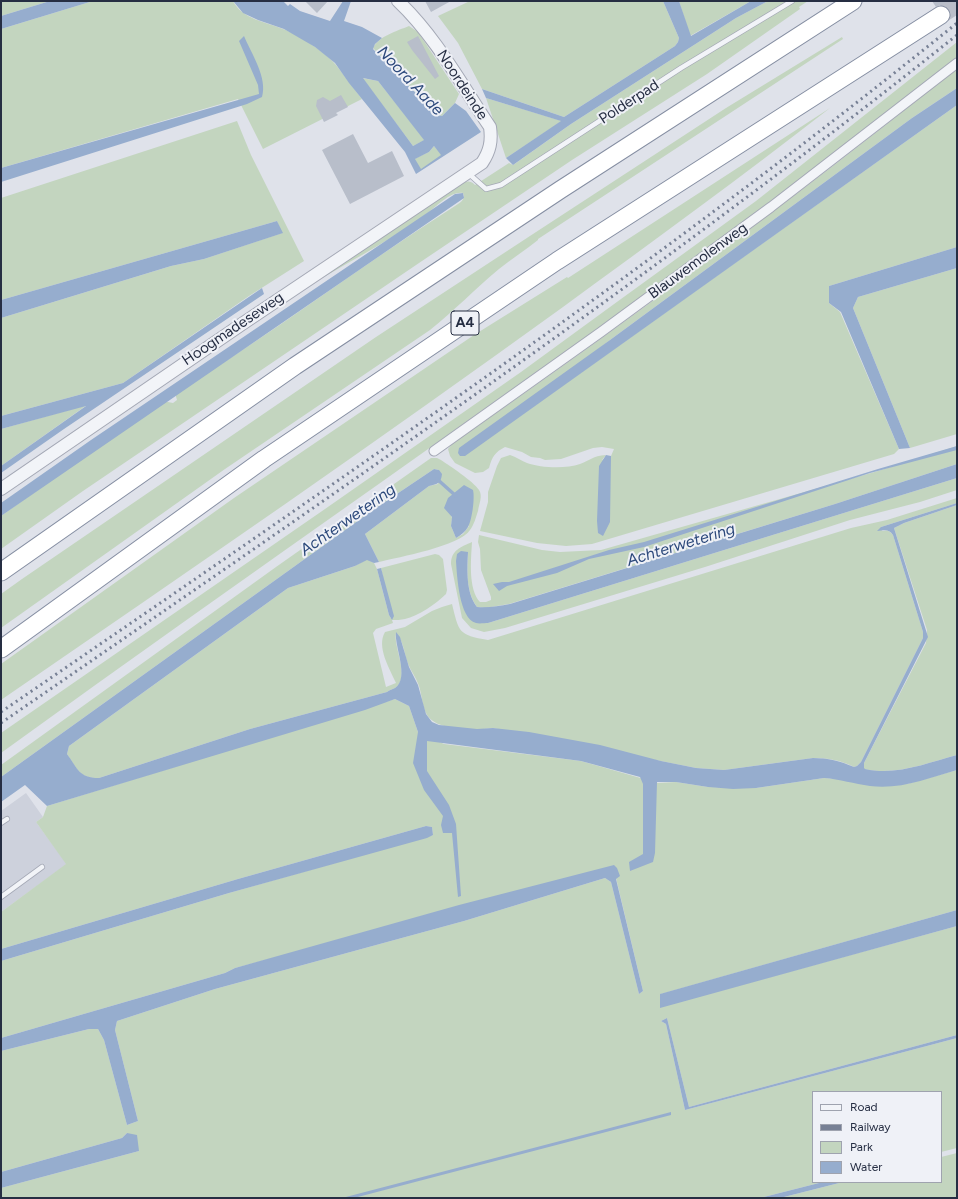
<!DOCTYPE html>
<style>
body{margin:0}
#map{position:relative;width:958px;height:1199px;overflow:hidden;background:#dfe2ea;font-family:Figtree,sans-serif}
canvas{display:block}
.frame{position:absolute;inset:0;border:2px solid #262e43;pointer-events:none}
.legend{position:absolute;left:812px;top:1091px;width:130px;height:92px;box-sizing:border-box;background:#eff1f7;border:1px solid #9fa3af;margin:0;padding:5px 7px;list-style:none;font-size:12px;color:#262e43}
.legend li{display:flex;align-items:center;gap:8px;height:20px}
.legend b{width:20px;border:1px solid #9fa3af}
</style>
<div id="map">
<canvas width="958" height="1199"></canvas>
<div class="frame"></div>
<ul class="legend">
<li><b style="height:5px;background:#f2f4f8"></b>Road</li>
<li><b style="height:5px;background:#778095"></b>Railway</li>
<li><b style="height:11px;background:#c3d5bf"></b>Park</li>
<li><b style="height:11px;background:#96adce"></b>Water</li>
</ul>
</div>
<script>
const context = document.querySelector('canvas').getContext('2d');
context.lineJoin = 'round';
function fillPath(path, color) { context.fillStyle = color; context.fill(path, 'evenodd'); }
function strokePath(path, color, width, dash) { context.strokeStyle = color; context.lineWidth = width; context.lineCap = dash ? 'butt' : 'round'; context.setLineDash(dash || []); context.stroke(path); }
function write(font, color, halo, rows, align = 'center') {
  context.font = font + ' Figtree,sans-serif'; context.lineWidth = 4; context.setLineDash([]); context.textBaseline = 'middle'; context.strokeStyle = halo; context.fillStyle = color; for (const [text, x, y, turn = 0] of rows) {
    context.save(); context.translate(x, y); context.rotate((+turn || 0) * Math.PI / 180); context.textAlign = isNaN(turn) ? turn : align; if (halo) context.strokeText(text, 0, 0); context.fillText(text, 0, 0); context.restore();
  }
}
fillPath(new Path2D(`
 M26 793 43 817 36 822 67 864 1 912V811Z`), '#cdd1dc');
fillPath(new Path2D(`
 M1 1H50L1 16Z
 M93 1H233C242 19 266 22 283 29 297 34 327 53 336 65 345 76 353 88 362 99L263 149 238 99 1 168V29Z
 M470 1H663L679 38 678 42 675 46 564 117 482 89 458 43 438 16Z
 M679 1H751L690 36Z
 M768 1H808L799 7 800 9 707 74 572 160 419 263 83 491 1 549V516L163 401 173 403 177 400 175 393C271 335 360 266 455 206 460 203 466 199 463 193 451 191 438 205 429 212 396 237 358 257 322 278L455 188C463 183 468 178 475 185L509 163 513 165 516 163 571 124 736 18Z
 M409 26 418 32 459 94 455 103 442 116 437 115 373 48C379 36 397 31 409 26Z
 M842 37 843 39 538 239V240C526 250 511 259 499 269 475 289 454 311 430 330L225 469 1 628V594L22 579 376 337 533 234 726 108Z
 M957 42V57C892 108 827 161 760 210 510 395 253 570 1 753V733L325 509 521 372 610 307 756 201Z
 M957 68V88L912 118 610 340 465 455 957 105V247L829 286V303L840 312 899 449 894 454 592 544 566 546 537 543 480 531 488 502V492L497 466 501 458 510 455C516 457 522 461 527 463 541 468 566 469 580 464 591 460 592 456 606 455L602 460 611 456 614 449 602 447 593 448 561 459 545 460 540 458 531 457 522 452 505 447C495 452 492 457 489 468L483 472 475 473 455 463 450 456 448 449 452 444C624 324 794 200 957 68Z
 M362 78 378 81 425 140 413 146Z
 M486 98 562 121 506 158Z
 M830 108C743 176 653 241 563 307 378 441 189 571 1 700V664L234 498 474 335 567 277 568 278Z
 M237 121 251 155 304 261 249 296 123 383 1 416V318L171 266 204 259 282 233 277 221 1 300V198Z
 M434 146 442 155 421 170 414 159 429 152Z
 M957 268V434L910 448 853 308 858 297Z
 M87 405 1 466V429Z
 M957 446V464L835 504 509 604 485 608 477 607C466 592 467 571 468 553L458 584 488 623 957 478V490L920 502 850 520 705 567 505 628 484 632 471 628 462 618 451 564C451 550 461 547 472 542 471 560 468 589 480 602H486L491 600V597L481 570 480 549 478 542 479 535 542 550 560 552 601 550 878 471Z
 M431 458H437L441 460C450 466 473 481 479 490 483 496 479 504 478 511 476 517 474 525 470 530 460 546 399 557 379 562L365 534 429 486 438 484 439 470 434 469 373 510 1 777V765L276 567ZM451 515 469 526 463 534 456 538 451 526 452 518Z
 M957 498V503L881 527 882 531C887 530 889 530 893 535L923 632V638L861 762 857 766 854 767C840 760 828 758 813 758L724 770 696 768 493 728C476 730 438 732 427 715 422 707 422 695 419 686 416 677 410 670 407 661 404 652 403 640 396 633 393 647 411 678 395 688 393 689 389 690 387 692L250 729 99 778C79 778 78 770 67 754L69 746 288 588 355 566 367 559 374 563 377 569 389 615 392 620 381 568 435 554 439 555 443 559 447 590 446 594C436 604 418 616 405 619 401 620 396 620 392 620L393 623 376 629 373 633 386 687 396 683C390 669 376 647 385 632L405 627 432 611 442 607 452 604C459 632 458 635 488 640L796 545 851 528 887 520Z
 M957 505V755C927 763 896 776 864 769V763L926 643 927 630 894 528 904 523Z
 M395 699 409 706 418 732 444 744 581 761 658 783 676 782 708 787 756 788 824 778 907 784 957 770V910L661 994 660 1007 957 926V1035L689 1107 667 1018 661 1021 666 1024 685 1110 957 1038V1148L941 1152V1092H813V1182H823L760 1198H1V1188L139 1151 127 1133 122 1138 1 1172V1051L89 1029H98L104 1040 127 1125 138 1121 115 1030 117 1021 215 989 464 921 605 878 611 882 639 994 643 991 616 878 617 868 235 968 225 973 1 1038V961L229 893 433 835 432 827 426 826 238 879 1 949V912L66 864 36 822 43 817 47 806Z
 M957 1153V1198H780L843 1182H941V1157Z`), '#c3d5bf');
fillPath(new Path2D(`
 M50 1H93L1 29V16Z
 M233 1H283L288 6 290 4 300 11 330 21 343 1H351L344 21 362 27 382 38 375 44 373 49 437 115 442 116 455 103 466 111 481 132 416 174 405 152 349 83 335 63 315 47 284 29 258 20 243 13ZM363 78 378 81 424 140 413 146ZM434 146 441 155 421 169 415 159 429 152Z
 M663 1H679L691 36 751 1H768L736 18 571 124 513 165 506 158 561 121 486 98 482 89 564 117 675 46 678 42 679 38Z
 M244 36C251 53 268 78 262 97L247 104 1 182V168L259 94 258 85 239 41Z
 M957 88V105L465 456H460L458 453 459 448 610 340 912 118Z
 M463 193 464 198 1 516V503L91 440 455 194Z
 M277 221 283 233 204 259 171 266 1 318V300Z
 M957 247V268L858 297 853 308 910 448 899 449 841 312 829 303V286Z
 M262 288 264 294 64 429 1 473V466L86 406 1 429V416L123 383Z
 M957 446V450L870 473 644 547 589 559 557 573 507 586 499 591 493 584 502 582H509L609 550 644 542 878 469Z
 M606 455 611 456 610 522 603 536 598 533 597 521 599 466Z
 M957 464V478L488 623C485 623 479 624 476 623 459 619 457 575 456 561L457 554 461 551 468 552C467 570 466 593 477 607 488 608 499 606 510 604L835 504Z
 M434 469 439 470 442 474C441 483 438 484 429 486L365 534 379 562 374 563 367 560 355 566 288 588 69 746 67 754C78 769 79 778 99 778L250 729 387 692C389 690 393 689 395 688 410 678 394 646 396 632L400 637 409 667 418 685 426 714 432 722 439 725 477 729 493 728 529 732 600 745 661 761 696 768 724 770 813 758C828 758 840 761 854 767L857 766 861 762 923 638V632L893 535C888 528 884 531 877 531L881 527 957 503V505L904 523 894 528 928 637 864 763V768L865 769C896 776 927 763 957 755V770C929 778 900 790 870 786 854 784 840 779 824 778L756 788 733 789 708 787 676 782H657L655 853 653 862 630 871 629 862 643 854V784L640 777 581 761 427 741V771L449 805 456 824 461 896 458 897 452 833H443L441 825 443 816 424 790 413 763 418 732 409 706 395 699 365 710 47 806 25 785 1 802V777L373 510Z
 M464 485 473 490C475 498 472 520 468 527 465 532 461 535 456 538L451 526 452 517 444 508 448 498Z
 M381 568 394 616 392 620 389 615 377 569Z
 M426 826 432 827 433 835 427 838 229 893 1 961V949L238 879Z
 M614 865 617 868 620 876 616 879 643 991 639 994 611 882 605 878 464 921 215 989 117 1021 115 1030 138 1121 127 1125 104 1040 98 1029H89L1 1051V1038L225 973 235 968 459 905Z
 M957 910V926L660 1008V994Z
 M667 1018 689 1107 957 1035V1038L685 1110 666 1024 661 1021Z
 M671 1112V1115L354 1198H342Z
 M127 1133 137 1135 139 1151 1 1188V1172L122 1138Z
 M823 1182H843L780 1198H760Z`), '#96adce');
strokePath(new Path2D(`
 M437 479 456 496`), '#96adce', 3.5);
fillPath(new Path2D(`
 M305 1H328L317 13Z
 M425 1H451L431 12Z
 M932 1H957V10L951 15 950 10 946 6 941 5 936 7Z
 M418 36 439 76 435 79 412 50 407 42Z
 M341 95 348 107 336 113 338 115 324 122 316 106 317 100 323 97 330 101Z
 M353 134 368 163 392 151 404 176 350 204 322 150Z`), '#b8beca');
strokePath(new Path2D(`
 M941 15 957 5`), '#babec9', 17, [17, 8]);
const service = new Path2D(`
 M468 173 486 189 501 185 681 68 792 1
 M1 823 7 819
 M1 897 42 867`);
const minor = new Path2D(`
 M434 451 601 332 771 207 957 63`);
const tertiary = new Path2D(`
 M1 489 242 324 482 163C490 151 492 141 490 127 461 84 436 37 398 1`);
const motorway = new Path2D(`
 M1 572 295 366 560 190 853 1
 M1 649 264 459 557 261 941 15`);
strokePath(service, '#a4a8b5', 6);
strokePath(minor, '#a4a8b5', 11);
strokePath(tertiary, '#a4a8b5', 14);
strokePath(motorway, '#858ea2', 19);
strokePath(service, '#f2f4f8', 4.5);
strokePath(minor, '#f2f4f8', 9);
strokePath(tertiary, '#f2f4f8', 12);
strokePath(motorway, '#fff', 17);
strokePath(new Path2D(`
 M1 712C325 490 651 270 957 23
 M1 723C325 500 650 280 957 35`), '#778095', 3, [2, 4]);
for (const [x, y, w] of [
 [465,323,28]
]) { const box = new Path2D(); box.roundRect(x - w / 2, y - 12, w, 24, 3); context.fillStyle = '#eff1f7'; context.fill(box); strokePath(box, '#262e43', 1); }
write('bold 14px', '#262e43', null, [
 ["A4",465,323]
]);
write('15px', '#262e43', '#eff1f7', [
 ["Noordeinde",462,85,57],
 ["Polderpad",629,102,-33],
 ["Blauwemolenweg",698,261,-36],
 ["Hoogmadeseweg",233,329,-34]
]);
write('italic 16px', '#2c497b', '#eff1f7', [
 ["Noord Aade",410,81,47],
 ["Achterwetering",348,520,-35],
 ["Achterwetering",681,545,-17]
]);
</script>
